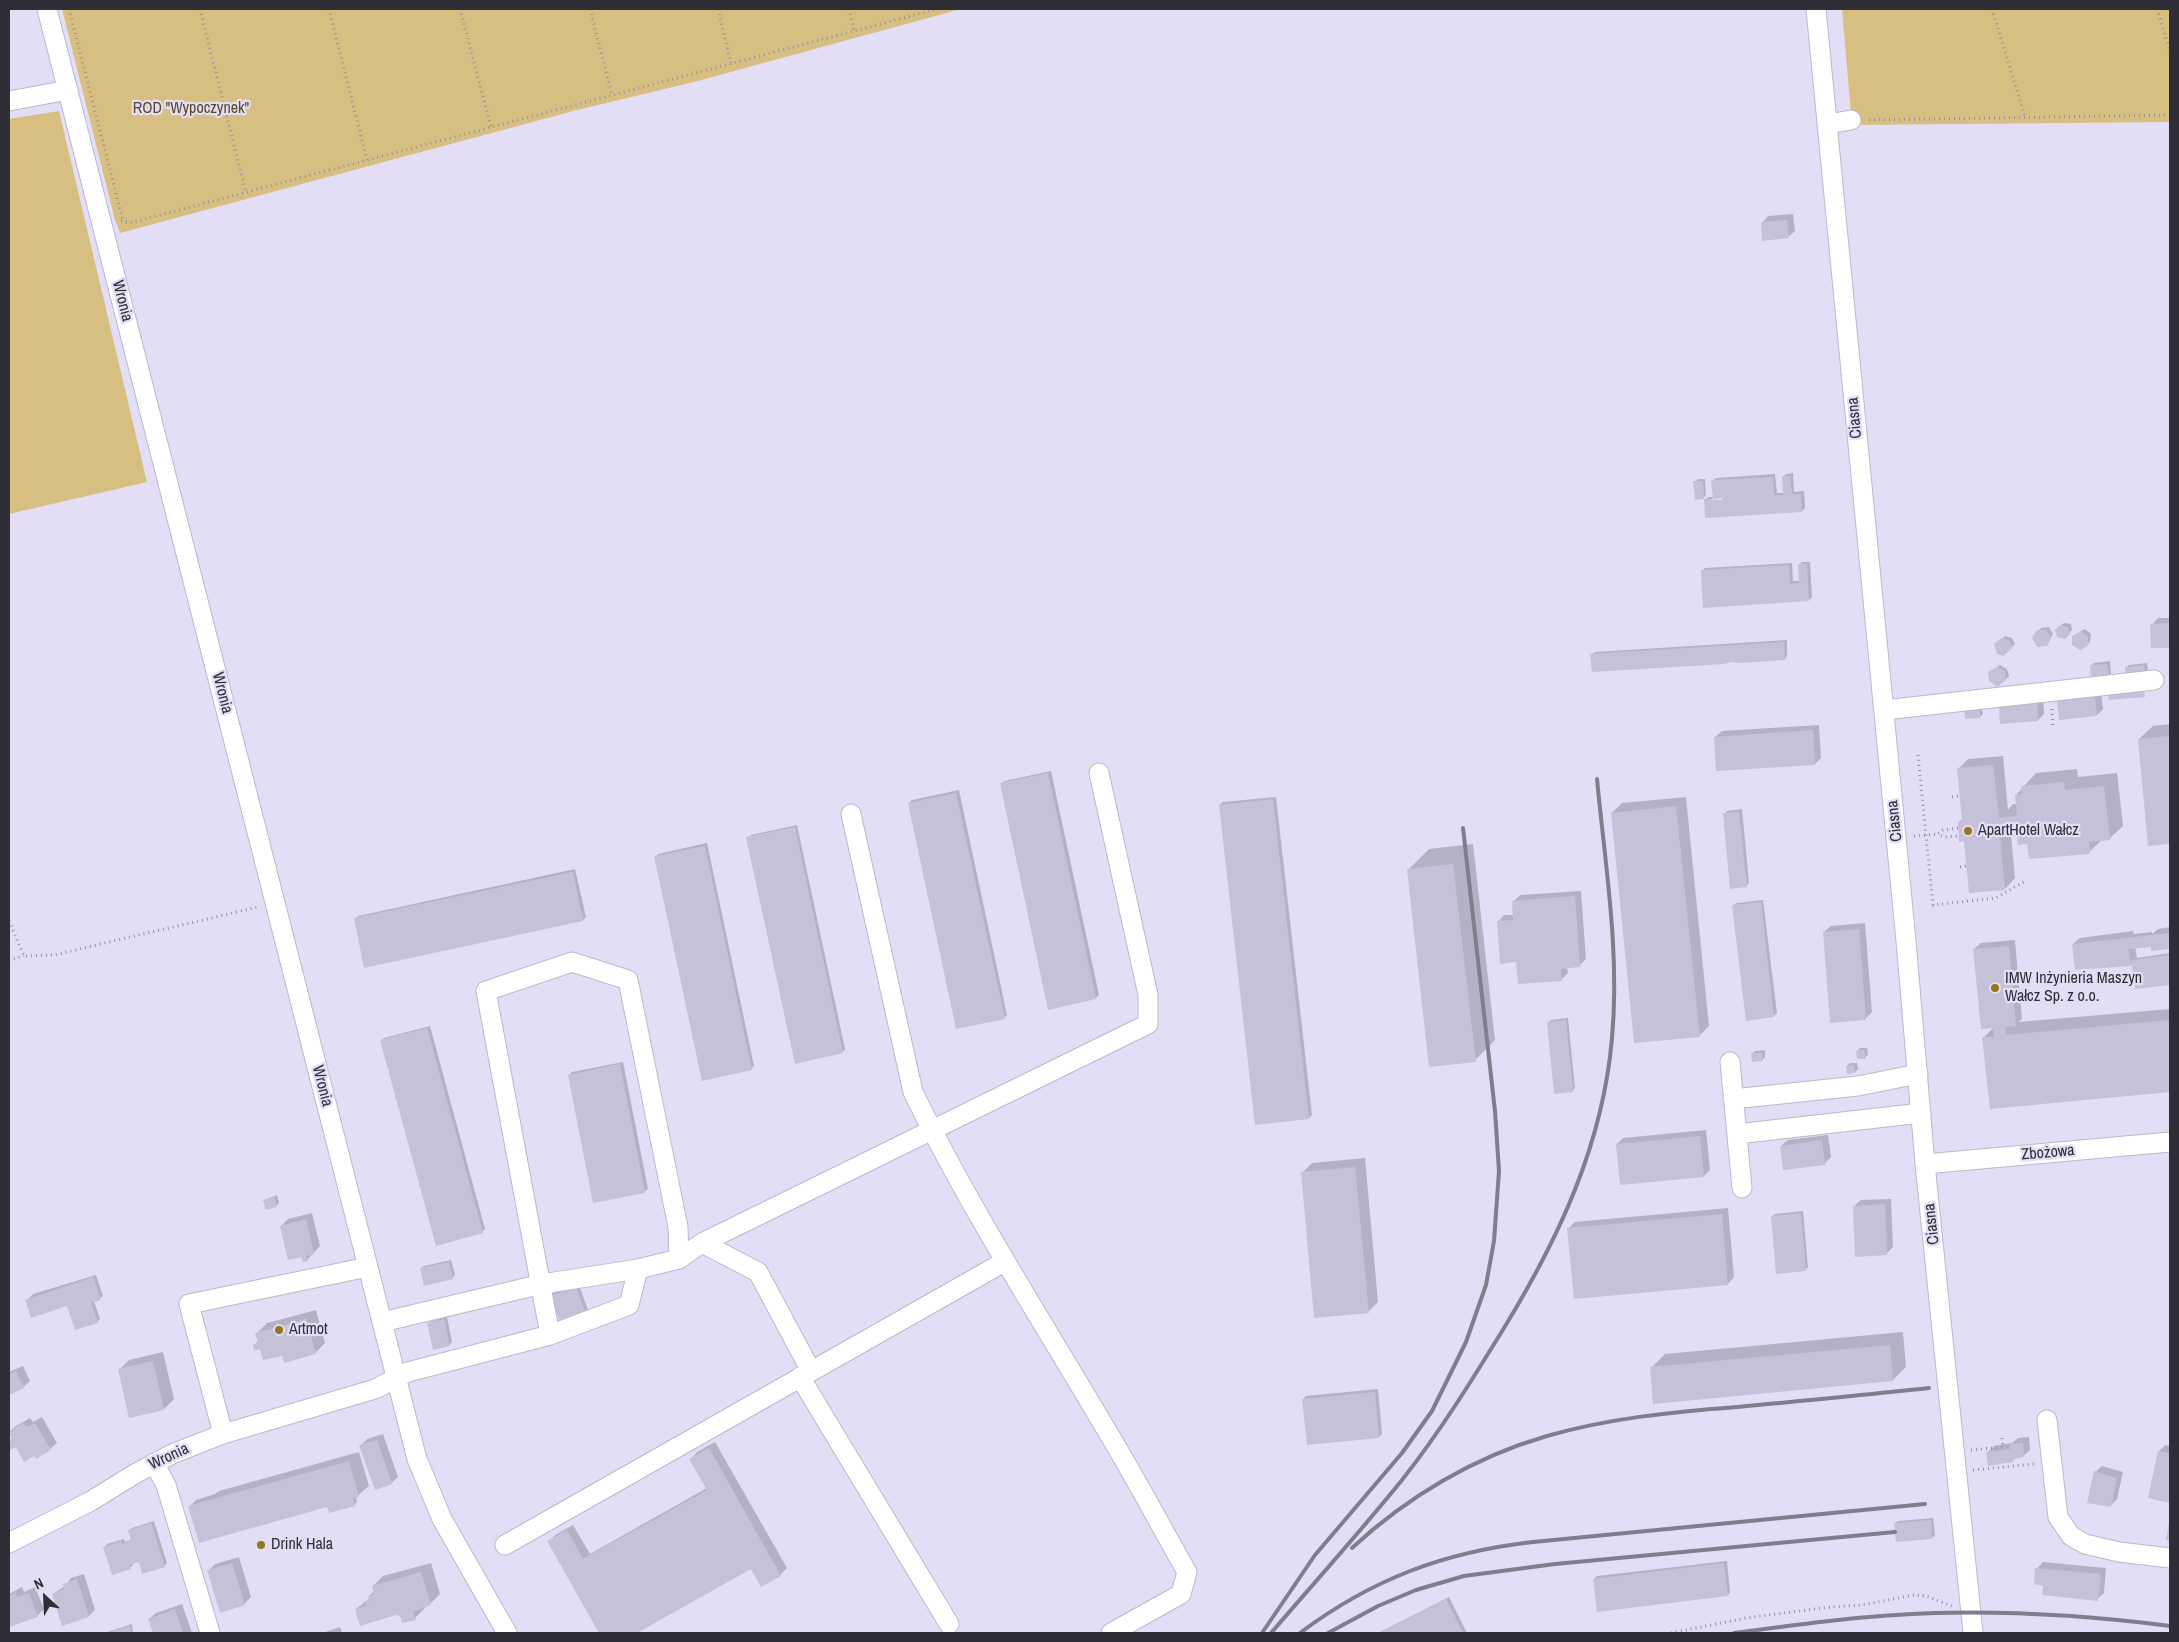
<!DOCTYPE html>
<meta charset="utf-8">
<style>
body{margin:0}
#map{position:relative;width:2179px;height:1642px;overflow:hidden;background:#e3def5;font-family:"Archivo Narrow",sans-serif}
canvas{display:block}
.frame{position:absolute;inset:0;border:10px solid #2f2d36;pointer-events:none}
.north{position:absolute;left:20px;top:1572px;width:50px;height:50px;-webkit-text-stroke:4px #e3def5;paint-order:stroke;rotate:335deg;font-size:14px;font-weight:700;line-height:20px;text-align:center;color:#2f2d36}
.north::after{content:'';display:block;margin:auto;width:18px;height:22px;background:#2f2d36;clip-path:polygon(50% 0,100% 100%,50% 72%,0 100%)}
</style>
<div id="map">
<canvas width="2179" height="1642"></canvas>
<div class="frame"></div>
<div class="north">N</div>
</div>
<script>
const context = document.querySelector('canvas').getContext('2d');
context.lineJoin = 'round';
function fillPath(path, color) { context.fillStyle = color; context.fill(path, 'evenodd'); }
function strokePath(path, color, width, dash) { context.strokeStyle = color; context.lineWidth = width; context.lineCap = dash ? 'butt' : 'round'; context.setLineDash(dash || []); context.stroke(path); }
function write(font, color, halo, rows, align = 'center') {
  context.font = font + ' "Archivo Narrow",sans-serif'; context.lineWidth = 4.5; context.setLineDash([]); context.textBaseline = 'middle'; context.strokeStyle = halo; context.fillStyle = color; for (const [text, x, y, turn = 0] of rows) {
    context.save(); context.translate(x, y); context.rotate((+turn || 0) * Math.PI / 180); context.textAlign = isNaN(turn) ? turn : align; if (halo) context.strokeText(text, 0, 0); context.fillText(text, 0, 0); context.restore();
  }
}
fillPath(new Path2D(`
 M62 9H961L694 82 577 110 120 233 115 220Z
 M1842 9H2170V122L1852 125Z
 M59 111 147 482 9 514V119Z`), '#d7bf82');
fillPath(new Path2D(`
 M1793 214 1795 231 1788 237 1762 223 1768 216Z
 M1793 473 1794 492 1804 491 1805 508 1802 511 1707 517 1705 500 1708 497H1714L1713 481 1716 478 1775 474 1777 493H1784L1783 477 1786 474ZM1723 497V502H1711L1712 498Z
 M1698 479H1705L1706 495 1703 498 1695 482Z
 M1802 562H1810L1812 597 1809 600 1702 571 1705 568 1792 563 1793 581H1800L1799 565Z
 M2158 618H2170V646L2152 647V625Z
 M2064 623 2071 624 2072 630 2064 638 2056 630Z
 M2049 627 2053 634 2047 645 2038 631 2041 628Z
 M2085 629 2091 634 2090 642 2087 645 2073 636Z
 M2005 636 2012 638 2015 644 2012 647 1999 642Z
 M1787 640V656L1785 659 1592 654 1595 652Z
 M2110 661 2111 674 2108 677 2091 666 2094 663Z
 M2147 663 2148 670 2145 673 2126 668 2129 665Z
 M2000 665 2007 669 2009 676 2006 679 1990 672Z
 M2101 691 2103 709 2097 715 2059 701 2065 694Z
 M2043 696 2044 714 2038 720 2000 706Z
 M1982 708 1983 714 1980 717 1966 712 1968 709Z
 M2170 724V843L2149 845 2139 739 2153 726Z
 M1819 725 1821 758 1815 764 1715 737 1722 731Z
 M2003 756 2008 810 2013 804H2017L2016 795 2036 773 2077 769 2078 777 2117 773 2123 826 2109 839 2102 840 2089 852 2028 843 2018 834 2011 835 2015 878 2005 889 1965 840 1959 822 1963 818 1958 769 1968 759Z
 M1051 771 1099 995 1096 998 1049 1008 1001 784 1004 781Z
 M959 790 1007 1015 1004 1018 909 803 912 800Z
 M1276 797 1312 1115 1309 1118 1220 805 1223 802Z
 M1686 797 1709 1026 1699 1036 1612 813 1622 803Z
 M1742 809 1749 883 1746 886 1724 814 1727 811Z
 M797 825 845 1049 843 1052 748 838 751 835Z
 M707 843 754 1066 751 1069 656 857 658 854Z
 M1473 844 1495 1040 1475 1060 1409 869 1429 849Z
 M575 869 586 917 583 920 355 919 358 916Z
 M1581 891 1586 959 1579 966 1567 967 1568 973 1561 980 1517 961 1498 922 1504 915H1514L1513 902 1520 895Z
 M1763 900 1777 1013 1774 1016 1734 905 1737 903Z
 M1865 923 1872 1012 1865 1019 1824 932 1831 926Z
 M2170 927V948L2153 949 2152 945 2135 947 2137 958 2170 953V983L2136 988 2133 962 2130 965 2073 944 2080 938 2133 931 2134 934 2152 932V934L2158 929Z
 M2015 940 2022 1019 2018 1022 2170 1009V1091L1991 1108 1983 1038 1994 1027 1974 949 1981 943Z
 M1568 1018 1575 1088 1572 1091 1548 1023 1551 1020Z
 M430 1026 485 1229 482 1232 381 1041 384 1038Z
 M1860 1048H1867L1868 1055 1865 1057 1857 1051Z
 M1765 1050V1057L1762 1060 1752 1054 1755 1051Z
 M623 1062 648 1189 645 1191 594 1201 569 1075 572 1072Z
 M1850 1063H1857L1858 1069 1855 1072 1847 1066Z
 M1706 1130 1710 1170 1704 1176 1617 1144 1623 1138Z
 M1828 1135 1831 1157 1824 1164 1781 1146 1788 1140Z
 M1365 1158 1378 1302 1368 1312 1302 1173 1312 1163Z
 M277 1195 279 1203 276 1206 265 1200Z
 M1891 1199 1893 1247 1886 1254 1854 1206 1861 1200Z
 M1728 1208 1734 1277 1728 1284 1569 1228 1575 1222Z
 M1803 1211 1808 1267 1805 1270 1772 1217 1775 1214Z
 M312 1213 320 1246 307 1260 281 1226 288 1219Z
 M451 1260 455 1275 452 1278 421 1268 424 1266Z
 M96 1275 103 1296 94 1301 100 1319 97 1322 68 1305 27 1300 33 1294Z
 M579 1285 588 1310 585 1313 552 1296 554 1293Z
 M316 1310 325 1343 315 1353 254 1345 259 1340 257 1333 267 1323Z
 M447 1317 452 1342 449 1345 429 1323 432 1321Z
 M1903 1332 1906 1367 1893 1380 1651 1368 1665 1354Z
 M163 1352 174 1399 164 1409 119 1370 129 1360Z
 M23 1366 30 1381 23 1387 9 1393V1372Z
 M1378 1389 1382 1434 1379 1437 1308 1443 1303 1399 1306 1396Z
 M42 1417 57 1443 50 1449 17 1446 11 1449 9 1441 12 1438 9 1432 16 1426 30 1418 33 1422Z
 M383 1434 398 1477 391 1483 361 1446 367 1439Z
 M2029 1437 2030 1450 2023 1456 2017 1457 2012 1461 1988 1452 1994 1446 2012 1443 2018 1438Z
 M715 1442 787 1568 780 1575 752 1567 635 1633H601L549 1542 555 1535 573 1525 590 1554 707 1488 691 1459 697 1452Z
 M2165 1445 2170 1446V1501L2150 1497 2159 1451Z
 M359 1452 369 1486 356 1497 357 1502 354 1505 190 1506 196 1500 215 1494 219 1491Z
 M2102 1466 2123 1472 2117 1499 2110 1506 2095 1472Z
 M1933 1518 1935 1535 1932 1538 1895 1523 1898 1521Z
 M154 1521 167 1563 164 1566 139 1561 132 1563 133 1565 130 1568 104 1547 107 1544 124 1539 125 1542 132 1539 129 1530 132 1528Z
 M239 1557 251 1597 244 1604 208 1571 215 1564Z
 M1727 1561 1730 1592 1728 1595 1594 1579 1597 1576Z
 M2043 1562 2106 1568 2104 1593 2097 1599 2044 1585 2037 1569Z
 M431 1563 440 1594 430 1604 424 1606 425 1608 415 1618 401 1615 356 1609 370 1598 369 1596 374 1591 373 1586 383 1576Z
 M84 1574 95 1610 89 1616 53 1594 65 1586 71 1578Z
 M22 1587 24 1592 35 1587 44 1609 37 1616 9 1626V1594Z
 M1449 1597 1467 1633H1378Z
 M182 1604 192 1633H154L149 1619 156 1613Z
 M132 1624 133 1633H104L114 1630Z
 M340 1627 342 1633H322Z`), '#0003');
fillPath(new Path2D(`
 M1787 220 1789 238 1762 241 1761 222Z
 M1782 476H1790L1792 494H1801L1802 512 1705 518 1704 499 1722 500V498L1713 499 1711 480 1773 477 1774 495H1783Z
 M1693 481H1703L1704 499 1695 500Z
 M1798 564H1807L1809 601 1703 608 1701 570 1789 565 1790 584 1799 583Z
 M2170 623V648H2151L2150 624Z
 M2060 625 2068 627 2070 634 2065 639 2057 637 2055 630Z
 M2037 630H2046L2051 637 2047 646 2037 647 2032 638Z
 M2081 631 2088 637V646L2080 650 2072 645V636Z
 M2001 638 2010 641 2013 648 2003 656 1997 654 1994 644Z
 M1784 642 1785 660 1741 663 1731 662 1724 664 1592 672 1590 654Z
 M2107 664 2109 678 2091 679 2090 665Z
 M2144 665 2145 674 2126 677 2125 667Z
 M1997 667 2005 671 2006 680 1997 687 1989 681 1988 672Z
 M2144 690 2145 697 2109 700 2108 693Z
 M2095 697 2097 716 2059 720 2057 700Z
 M2037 702 2038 721 2000 724 1999 705Z
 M1980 710V718L1965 719 1964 711Z
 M1813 730 1815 765 1716 771 1714 737Z
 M2170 736V844L2148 846 2138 739Z
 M1993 765 1999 818 2017 816 2015 795 2022 794 2021 786 2064 782 2065 790 2104 786 2110 840 2089 842 2090 854 2029 859 2027 844 2018 845 2017 836 2000 837 2005 890 1969 893 1964 841 1959 842 1958 822 1962 821 1957 768Z
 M1048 773 1096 999 1048 1010 1000 783Z
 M956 793 1005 1019 956 1029 908 803Z
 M1273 799 1309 1119 1255 1125 1219 805Z
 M1676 806 1700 1037 1634 1043 1611 813Z
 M1739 812 1747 887 1730 889 1723 813Z
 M795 827 843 1053 795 1064 746 837Z
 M705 846 752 1070 702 1081 654 856Z
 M1453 864 1476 1062 1429 1067 1407 869Z
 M573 872 583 921 364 968 354 918Z
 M1575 896 1580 967 1561 969 1562 981 1518 984 1516 962 1500 964 1497 921 1513 920 1512 901Z
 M1761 902 1774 1017 1746 1021 1732 905Z
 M1859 929 1866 1020 1830 1023 1823 932Z
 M2170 933V949L2151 951V947L2128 949 2131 966 2075 970 2072 944Z
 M2009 946 2016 1026 2005 1027 2006 1035 2170 1020V1092L1990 1109 1982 1037H1994L1993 1028 1981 1029 1973 949Z
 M2170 955V985L2135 989 2131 960Z
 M1566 1020 1573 1092 1554 1094 1547 1022Z
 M427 1028 483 1233 436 1246 380 1040Z
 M1864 1050 1866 1059H1857L1856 1051Z
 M1751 1053H1762L1763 1061 1752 1062Z
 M620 1064 645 1193 593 1203 568 1075Z
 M1854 1065 1855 1073 1847 1074 1846 1066Z
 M1700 1136 1704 1177 1620 1185 1616 1144Z
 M1822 1140 1825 1165 1783 1170 1780 1146Z
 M1355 1167 1369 1313 1314 1318 1301 1172Z
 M274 1197 277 1207 266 1210 263 1200Z
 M1885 1204 1887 1255 1855 1257 1853 1206Z
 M1801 1213 1806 1271 1776 1274 1771 1216Z
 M1722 1214 1728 1285 1574 1299 1567 1228Z
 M306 1219 314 1254 306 1256 308 1261 303 1262 301 1257 288 1260 280 1226Z
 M449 1262 453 1279 424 1286 420 1268Z
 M93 1277 101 1300 91 1303 98 1323 75 1330 67 1306 31 1318 25 1300Z
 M576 1287 586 1314 560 1323 550 1296Z
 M306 1319 316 1354 284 1363 282 1356 263 1360 260 1349 254 1351 253 1345 258 1343 255 1333Z
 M444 1319 450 1346 433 1350 427 1323Z
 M1890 1345 1893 1381 1653 1404 1650 1367Z
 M153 1361 164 1410 129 1418 118 1369Z
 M16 1371 24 1388 9 1395V1374Z
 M1375 1392 1379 1438 1307 1445 1302 1399Z
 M24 1423 26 1427 35 1423 51 1450 36 1459 34 1456 24 1462 16 1447 10 1450 9 1441 12 1439 9 1431Z
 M377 1440 392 1484 375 1490 359 1445Z
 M2023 1443 2024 1457 2013 1459V1462L1988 1466 1986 1452 2010 1449V1444Z
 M709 1448 781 1576 761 1587 751 1569 637 1633H599L547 1541 567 1530 583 1559 707 1490 689 1459Z
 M2158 1451 2170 1453V1503L2148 1498Z
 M349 1461 359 1497 353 1499 355 1506 329 1513 327 1507 199 1543 188 1506Z
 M2094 1471 2117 1478 2111 1507 2087 1503Z
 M1931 1520 1932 1539 1896 1542 1894 1523Z
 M2169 1522H2170V1541L2166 1540Z
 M151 1523 165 1567 142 1574 139 1562 129 1565 131 1569 112 1575 103 1547 121 1541 122 1544 131 1540 128 1530Z
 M232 1563 245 1605 220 1613 207 1570Z
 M1724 1563 1728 1596 1597 1612 1593 1579Z
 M2035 1568 2101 1574 2098 1601 2042 1595 2043 1586 2034 1584Z
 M421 1572 431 1605 413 1612 416 1620 402 1623 400 1616 396 1615 360 1626 355 1609 366 1606 365 1601 369 1600 368 1596 374 1594 372 1586Z
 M77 1579 89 1617 62 1626 52 1594 64 1589 63 1584Z
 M16 1593 17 1597 29 1593 38 1617 9 1627V1596Z
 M1446 1599 1463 1633H1378Z
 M175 1609 183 1633H153L148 1619Z
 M129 1626 131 1633H112L111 1632Z`), '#c6c1d8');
const minor = new Path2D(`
 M47 9 417 1459 442 1519 507 1633
 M1816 9 1906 941 1925 1164 1973 1633
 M9 101 68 90
 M1828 124 1851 120
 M1884 710 2154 680
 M851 814 913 1092C974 1217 1050 1333 1120 1453 1143 1492 1164 1532 1187 1572L1181 1594 1111 1633
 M1730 1062 1742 1188
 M1733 1099 1858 1086 1918 1074
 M1737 1134 1921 1113
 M1925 1164 2170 1142
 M702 1243 758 1272 811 1371
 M382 1322 542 1284 638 1269
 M550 1335 486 991 572 962 628 980 678 1227 679 1259
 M800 1377 949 1624
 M2047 1420 2058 1517 2071 1536 2085 1544 2119 1552 2170 1558
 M223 1434 189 1304 368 1267
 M154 1463 166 1485 210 1633
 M9 1543 91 1501 133 1475 172 1454 223 1434 375 1389 408 1372 550 1335 629 1305 638 1269 679 1259 702 1243 1148 1024V995L1099 773
 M505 1545 1004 1262`);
strokePath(minor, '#bcb7ce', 21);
strokePath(new Path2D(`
 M69 9 123 221
 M200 9 246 193
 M329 9 367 160
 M460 9 491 127
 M590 9 612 95
 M718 9 731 63
 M849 9 854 31
 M1992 9 2025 117
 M2157 9 2170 51
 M1869 120 2170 115
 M121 221 130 223 937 9
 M2052 709 2053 728
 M1918 755 1933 905 1996 898 2025 881
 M1952 797 1959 796
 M1958 828 1943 830 1938 834 1944 837 1959 836
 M1914 836 1938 834
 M1960 867 1966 866
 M9 921 24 956 54 955 258 907
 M9 960 24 956
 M1971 1450 2003 1447 2002 1438
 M1973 1470 2034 1464
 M1671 1633 1746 1618 1830 1607 1862 1605 1914 1595 1926 1596 1952 1606`), '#9591a2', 3, [1, 4]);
strokePath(minor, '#fff', 19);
strokePath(new Path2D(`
 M1352 1548C1407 1497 1474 1457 1547 1436 1609 1418 1673 1412 1737 1407 1801 1401 1865 1395 1929 1388
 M1262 1633 1315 1555 1402 1453 1432 1411 1466 1342 1486 1285 1494 1241 1499 1171 1495 1111 1463 828
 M1271 1633C1315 1582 1360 1532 1402 1480 1440 1432 1472 1380 1504 1328 1559 1238 1603 1144 1612 1038 1620 952 1605 864 1597 779
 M1300 1633C1372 1579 1444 1552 1533 1542L1925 1504
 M1328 1633 1378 1606 1416 1590 1464 1576 1555 1564 1895 1532
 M1734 1633C1801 1624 1867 1615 1935 1613 2013 1611 2092 1616 2170 1626`), '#807d8c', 4);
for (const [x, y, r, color] of [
 [1968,831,5,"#93761d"],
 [1995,988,5,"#93761d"],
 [279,1330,5,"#93761d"],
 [261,1545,5,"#93761d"]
]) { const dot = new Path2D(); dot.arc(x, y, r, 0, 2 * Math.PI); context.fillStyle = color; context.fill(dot); strokePath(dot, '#e3def5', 2); }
write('16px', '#594a24', '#e3def5', [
 ["ROD \"Wypoczynek\"",191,109]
]);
write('16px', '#2f2d36', '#e3def5', [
 ["Wronia",122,301,76],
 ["Ciasna",1855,418,-95],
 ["Wronia",222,693,76],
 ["Ciasna",1895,821,-96],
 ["Wronia",322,1086,76],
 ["Zbożowa",2048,1153,-5],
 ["Ciasna",1932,1224,-96],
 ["Wronia",169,1457,-25]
]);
write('16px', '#2f2d36', '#e3def5', [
 ["ApartHotel Wałcz",1978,831],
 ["IMW Inżynieria Maszyn",2005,979],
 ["Wałcz Sp. z o.o.",2005,997],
 ["Artmot",289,1330],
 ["Drink Hala",271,1545]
], 'left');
</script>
